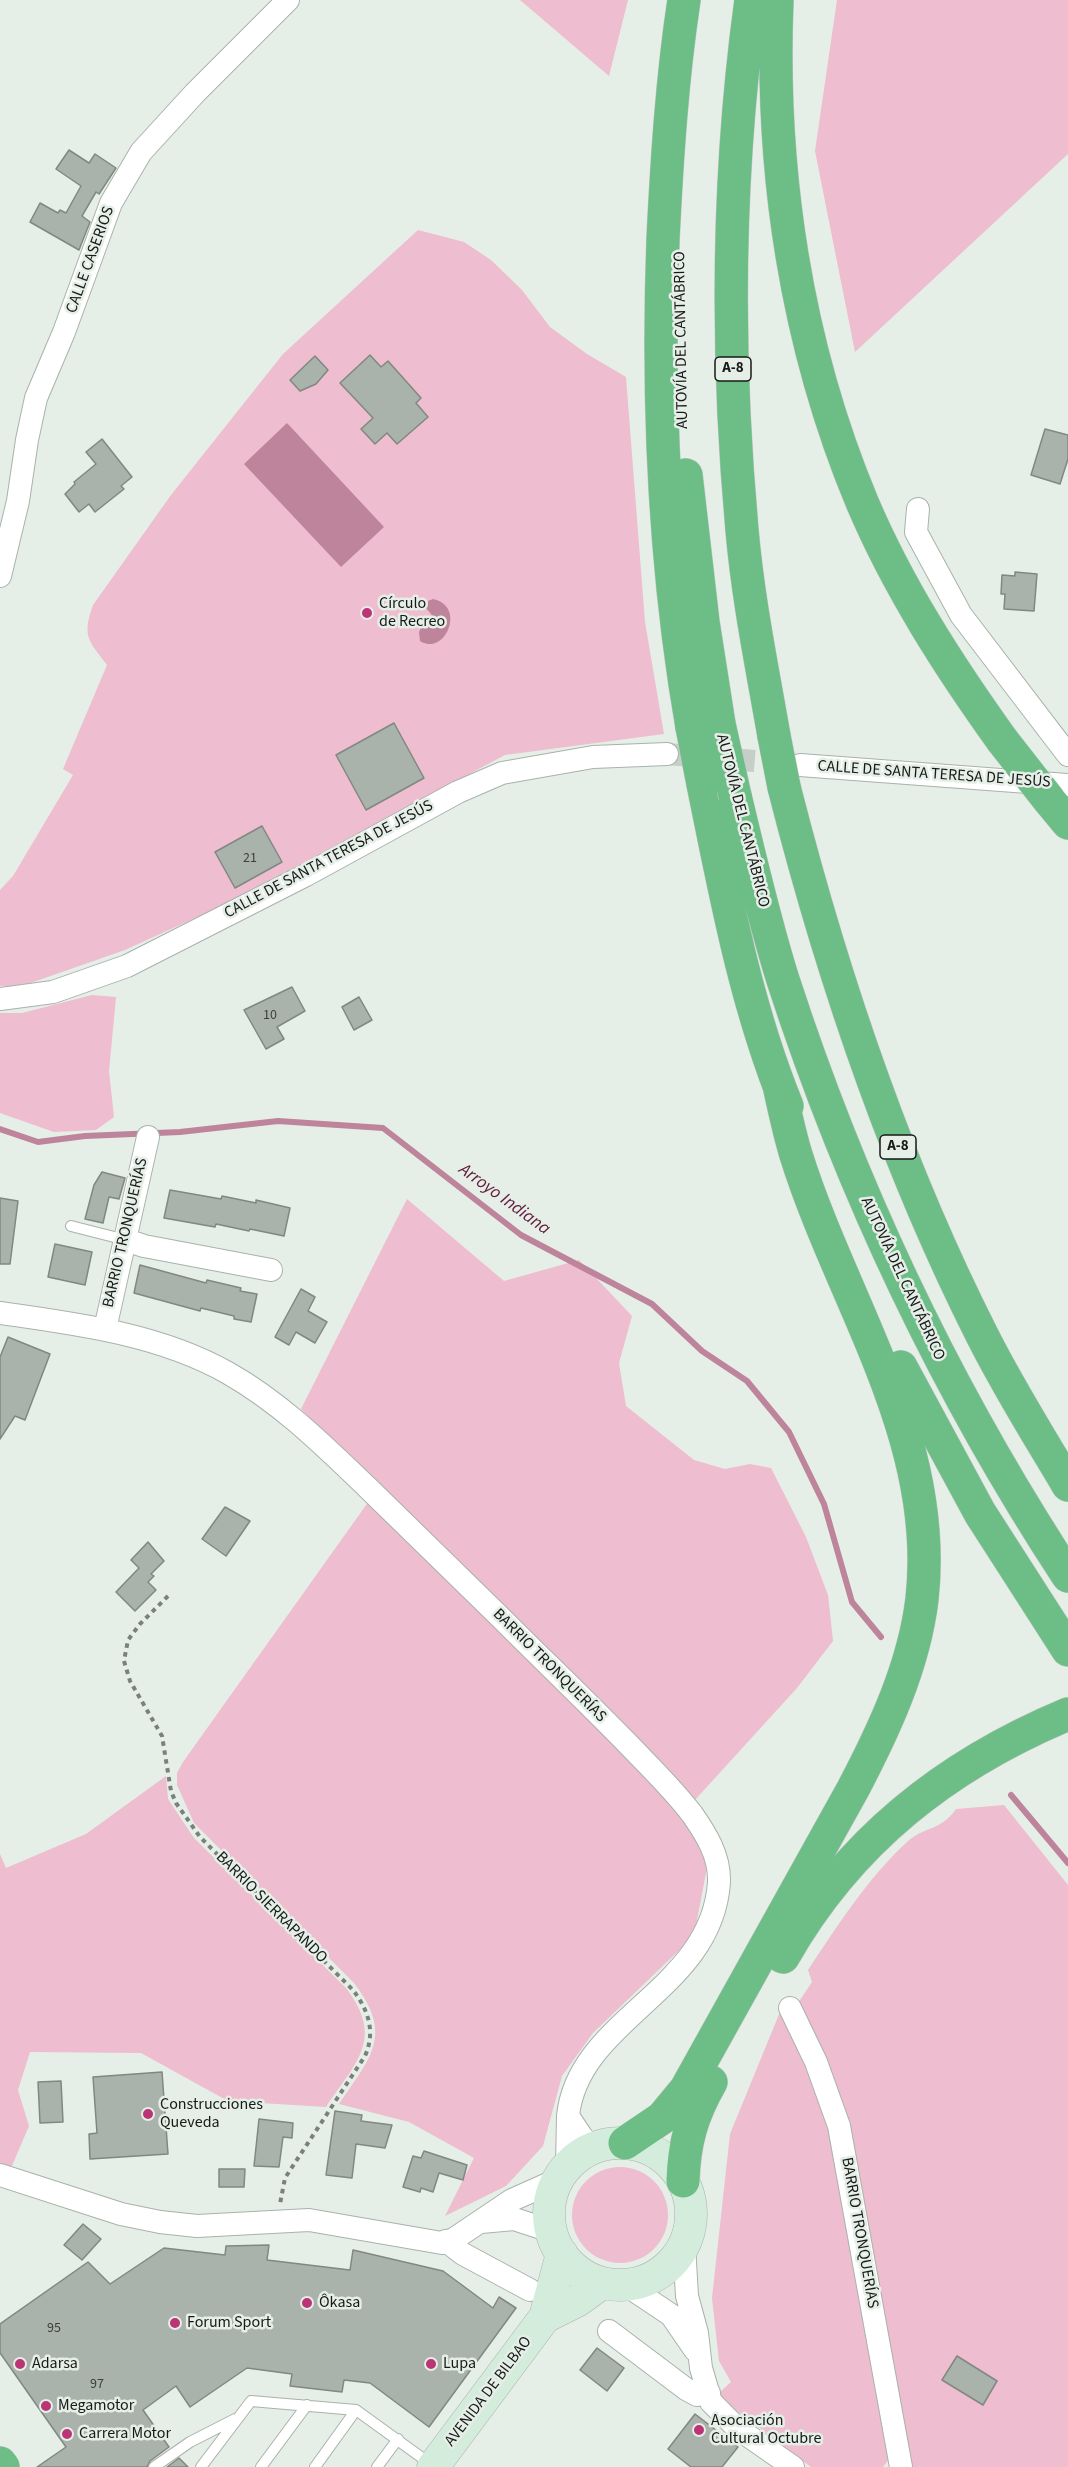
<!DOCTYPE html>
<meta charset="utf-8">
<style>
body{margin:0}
canvas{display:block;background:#e5eee7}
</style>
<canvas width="1068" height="2467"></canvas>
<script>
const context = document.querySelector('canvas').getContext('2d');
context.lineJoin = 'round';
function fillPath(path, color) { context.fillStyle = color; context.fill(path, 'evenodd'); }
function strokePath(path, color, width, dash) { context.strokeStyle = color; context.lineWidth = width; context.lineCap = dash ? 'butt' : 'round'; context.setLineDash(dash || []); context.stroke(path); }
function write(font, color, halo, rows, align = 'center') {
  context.font = font + ' "Source Sans 3",sans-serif'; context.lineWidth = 5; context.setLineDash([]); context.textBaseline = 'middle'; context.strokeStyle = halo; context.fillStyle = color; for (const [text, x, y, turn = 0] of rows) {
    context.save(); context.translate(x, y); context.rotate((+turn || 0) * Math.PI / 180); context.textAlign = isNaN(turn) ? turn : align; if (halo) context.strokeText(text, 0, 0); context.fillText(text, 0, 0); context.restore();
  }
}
fillPath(new Path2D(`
 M520 0H628L609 76Z
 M837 0H1068V154L855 352 815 151Z
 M418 230 464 242 491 260 522 290 550 327 587 354 626 377 645 622 664 734 505 755 228 903 125 950 19 987 0 986V890L13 876 73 775 63 769 107 665C88 640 82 636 93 605L171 495 283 354Z
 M92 995 116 997 109 1071 114 1117 96 1130 54 1132 0 1113V1013H22Z
 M407 1199 504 1281 579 1260 632 1316 619 1363 626 1406 694 1460 725 1469 750 1464 771 1468 806 1537 828 1595 833 1641 797 1688 694 1801 301 1409Z
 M369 1501 679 1808 709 1857 694 1936 593 2033 562 2076 543 2146 506 2186 445 2216 474 2158 409 2122 339 2104C371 2057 394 2035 354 1983L194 1823 177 1785V1773L183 1762Z
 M166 1776 168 1799 194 1838 346 1988C385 2039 356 2062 326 2107L228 2101 141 2053 30 2052 18 2090 29 2126 11 2168 0 2163V1854L6 1868 86 1834Z
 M1004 1805 1068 1885V2467H909L900 2410 798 2003 812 1982 808 1970C838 1925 867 1879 907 1842 924 1826 940 1832 956 1809Z
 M780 2012 830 2121 852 2263 889 2459 883 2467H811L728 2404 719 2393 731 2382 719 2361 712 2298 730 2134Z
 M572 2215a48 48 0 1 1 96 0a48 48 0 1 1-96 0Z`), '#eebdcf');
fillPath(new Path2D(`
 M287 423 384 527 341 567 244 464Z
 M433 599C467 606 445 657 420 641L419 632 423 623 435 619 426 608 428 601Z`), '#be849b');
strokePath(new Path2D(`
 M0 1129 38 1142 85 1136 180 1132 278 1121 383 1128 521 1235 652 1304 702 1351 747 1381 789 1432 824 1504 852 1602 881 1637
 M1011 1795 1068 1863`), '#be849b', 6);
const building = new Path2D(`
 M69 150 89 163 95 154 116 168 99 194 96 192 82 216 90 222 79 250 30 222 40 203 58 213 60 210 66 213 81 186 56 169Z
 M370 355 381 367 388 361 421 398 416 403 428 417 397 444 387 433 375 444 361 429 373 418 340 383Z
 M315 356 328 370 316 384 300 391 290 380Z
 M1045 429 1068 435V459L1060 484 1031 475Z
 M102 439 132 477 121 486 124 489 95 512 89 504 79 512 65 494 75 484 74 482 96 464 86 452Z
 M1015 572 1037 574 1034 611 1004 609 1005 594H1001L1002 575 1015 576Z
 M394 723 424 778 366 810 336 755Z
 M262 826 282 862 235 888 215 852Z
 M292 987 305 1011 277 1027 284 1039 266 1049 244 1010Z
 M359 997 372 1020 354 1030 342 1007Z
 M102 1172 125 1178 119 1199 109 1197 103 1223 85 1219 94 1185Z
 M170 1190 221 1199 222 1196 256 1203V1200L290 1208 284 1236 250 1229 249 1231 216 1224 215 1227 164 1218Z
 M0 1198 18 1201 10 1264H0Z
 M55 1244 92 1252 85 1285 48 1277Z
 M140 1265 206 1283 207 1280 241 1288 240 1291 257 1294 251 1322 234 1319V1316L201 1308 200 1311 134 1293Z
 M301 1289 315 1297 308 1311 327 1322 315 1343 296 1332 289 1345 275 1337Z
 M8 1337 50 1354 25 1420 15 1416 0 1439V1357Z
 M225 1507 250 1521 226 1556 202 1539Z
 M148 1542 164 1561 151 1574 154 1576 148 1582 156 1590 135 1611 116 1592 139 1568 131 1560Z
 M162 2072 168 2154 90 2159 89 2134 97 2133 93 2077Z
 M61 2081 63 2122 40 2123 38 2082Z
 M335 2111 362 2115 361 2121 392 2125 385 2148 356 2144 352 2178 326 2175Z
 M259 2119 293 2123 292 2138 283 2137 279 2167 254 2166Z
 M424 2151 467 2165 463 2180 439 2173 433 2192 421 2188 420 2192 403 2187 413 2156 421 2158Z
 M219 2169H245L244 2187H219Z
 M83 2224 101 2239 82 2260 64 2245Z
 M269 2245 267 2260 350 2270 353 2250 443 2271 493 2308 499 2297 516 2308 429 2427 370 2383 344 2380 342 2392 290 2386 292 2374 247 2368 190 2407 176 2386 143 2410 169 2447 150 2461 147 2467H37L66 2447 0 2353V2324L88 2262 110 2284 164 2248 225 2255 226 2246Z
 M597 2348 624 2368 607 2391 580 2370Z
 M957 2356 997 2381 983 2405 942 2380Z
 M695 2414 738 2447 722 2467H691L668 2449Z
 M179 2458 188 2467H167Z`);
fillPath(building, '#a9b2ab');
strokePath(building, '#808882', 1.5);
strokePath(new Path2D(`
 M667 754 791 764`), '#c6cec8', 22, [22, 11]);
const lane = new Path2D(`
 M71 1226 126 1240
 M154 2467 190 2442 235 2419
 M201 2467 251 2401 356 2410 432 2465
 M261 2467 307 2405
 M315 2467 356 2410
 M377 2467 398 2439`);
const street = new Path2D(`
 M918 509 916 532 961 615 1068 755
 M0 576 18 501 27 440 36 398 64 332 111 203 141 152 195 93 288 0
 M800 765 1068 785
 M0 999 53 992 127 966 306 875 458 792 502 773 593 757 667 754
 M126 1240 144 1246 271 1270
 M0 1313C77 1324 159 1334 228 1373 281 1403 323 1445 367 1487 410 1529 453 1571 496 1613 540 1657 585 1700 629 1745 650 1767 673 1789 692 1814 706 1834 720 1856 719 1882 712 1991 578 2018 568 2116
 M105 1329 148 1137
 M790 2008 816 2062 839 2126 901 2467
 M567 2167 568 2116 582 2137 593 2149
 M0 2175 121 2214 160 2222 197 2226 309 2220 442 2243 454 2239 512 2200 559 2179
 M481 2222 514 2219 551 2231
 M446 2241 463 2254 530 2290
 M684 2245 687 2296 697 2333 701 2368 711 2402 737 2428 793 2467
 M626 2285 671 2315 695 2350
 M609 2331 686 2389 697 2395 709 2393`);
const secondary = new Path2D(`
 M549 2214a71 71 0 1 1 142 0a71 71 0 1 1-142 0Z
 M545 2317 577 2301 602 2283
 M433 2467 545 2317 562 2254`);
const highway = new Path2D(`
 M684 0C672 79 667 159 663 239 657 402 664 566 692 727
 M751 0C727 175 726 354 742 530 748 599 762 667 774 736
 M777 0C770 171 796 344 862 502 898 587 949 666 1002 740
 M686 475 703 622 719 724
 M703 784C725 892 745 1003 787 1106
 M784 787C832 976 894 1161 982 1335 1008 1387 1039 1436 1068 1485
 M735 796C750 858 764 920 783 980 852 1192 946 1390 1068 1576
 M1049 800 1068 823
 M901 1367 980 1513 1068 1650
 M783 1957C849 1841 946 1765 1068 1714
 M625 2143 662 2118 686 2089 853 1789C884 1730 914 1666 922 1599 940 1438 842 1302 796 1155 789 1132 784 1108 779 1085
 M683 2181C684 2143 692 2115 711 2082
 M0 2463 3 2467`);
strokePath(lane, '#a9b2ab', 12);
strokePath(street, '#a9b2ab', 24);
strokePath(secondary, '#a9b2ab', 33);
strokePath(highway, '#c7c8c8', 34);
strokePath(new Path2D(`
 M168 1596 140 1624 128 1640 124 1661 130 1681 162 1736 171 1791 176 1803 200 1837 353 1990C368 2010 376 2031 365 2056L285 2178 280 2204`), '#7a807b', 4, [4.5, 4.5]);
strokePath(lane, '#fff', 10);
strokePath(street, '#fff', 22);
strokePath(secondary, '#d3ecdb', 32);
strokePath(highway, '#6dbe86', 33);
const highwayBridge = new Path2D(`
 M719 724 735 796
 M692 727 703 784
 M774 736 784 787
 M1002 740 1049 800`);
strokePath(highwayBridge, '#c7c8c8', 34, []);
strokePath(highwayBridge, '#6dbe86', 33);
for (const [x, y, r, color] of [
 [367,613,6,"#ba3476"],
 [148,2114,6,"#ba3476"],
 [307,2303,6,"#ba3476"],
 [175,2323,6,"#ba3476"],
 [20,2364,6,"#ba3476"],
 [431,2364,6,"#ba3476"],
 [46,2406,6,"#ba3476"],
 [699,2430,6,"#ba3476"],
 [67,2434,6,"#ba3476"]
]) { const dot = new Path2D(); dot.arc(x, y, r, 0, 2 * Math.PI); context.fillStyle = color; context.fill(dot); strokePath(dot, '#e5eee7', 2); }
write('14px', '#3c403d', null, [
 ["21",250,859],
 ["10",270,1016],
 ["95",54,2329],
 ["97",97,2385]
]);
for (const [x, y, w] of [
 [733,369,36],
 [898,1147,36]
]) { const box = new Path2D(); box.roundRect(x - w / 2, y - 12, w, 24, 4.5); context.fillStyle = '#e5eee7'; context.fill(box); strokePath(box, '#171a18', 1.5); }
write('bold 15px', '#171a18', null, [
 ["A-8",733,369],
 ["A-8",898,1147]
]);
write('16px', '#171a18', '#e5eee7', [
 ["CALLE CASERIOS",91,260,-70],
 ["AUTOVÍA DEL CANTÁBRICO",682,340,-91],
 ["CALLE DE SANTA TERESA DE JESÚS",934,775,4],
 ["AUTOVÍA DEL CANTÁBRICO",742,821,76],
 ["CALLE DE SANTA TERESA DE JESÚS",329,860,-28],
 ["BARRIO TRONQUERÍAS",126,1233,-77],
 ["AUTOVÍA DEL CANTÁBRICO",902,1279,65],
 ["BARRIO TRONQUERÍAS",549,1666,45],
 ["BARRIO SIERRAPANDO",271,1908,45],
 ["BARRIO TRONQUERÍAS",859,2233,80],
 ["AVENIDA DE BILBAO",489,2392,-53]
]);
write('16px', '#171a18', '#e5eee7', [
 ["Círculo",379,604],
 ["de Recreo",379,622],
 ["Construcciones",160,2105],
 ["Queveda",160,2123],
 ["Ôkasa",319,2303],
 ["Forum Sport",187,2323],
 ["Adarsa",32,2364],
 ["Lupa",443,2364],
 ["Megamotor",58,2406],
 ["Asociación",711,2421],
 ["Cultural Octubre",711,2439],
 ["Carrera Motor",79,2434]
], 'left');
write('italic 18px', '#601a3c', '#e5eee7', [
 ["Arroyo Indiana",504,1200,36]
]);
</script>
